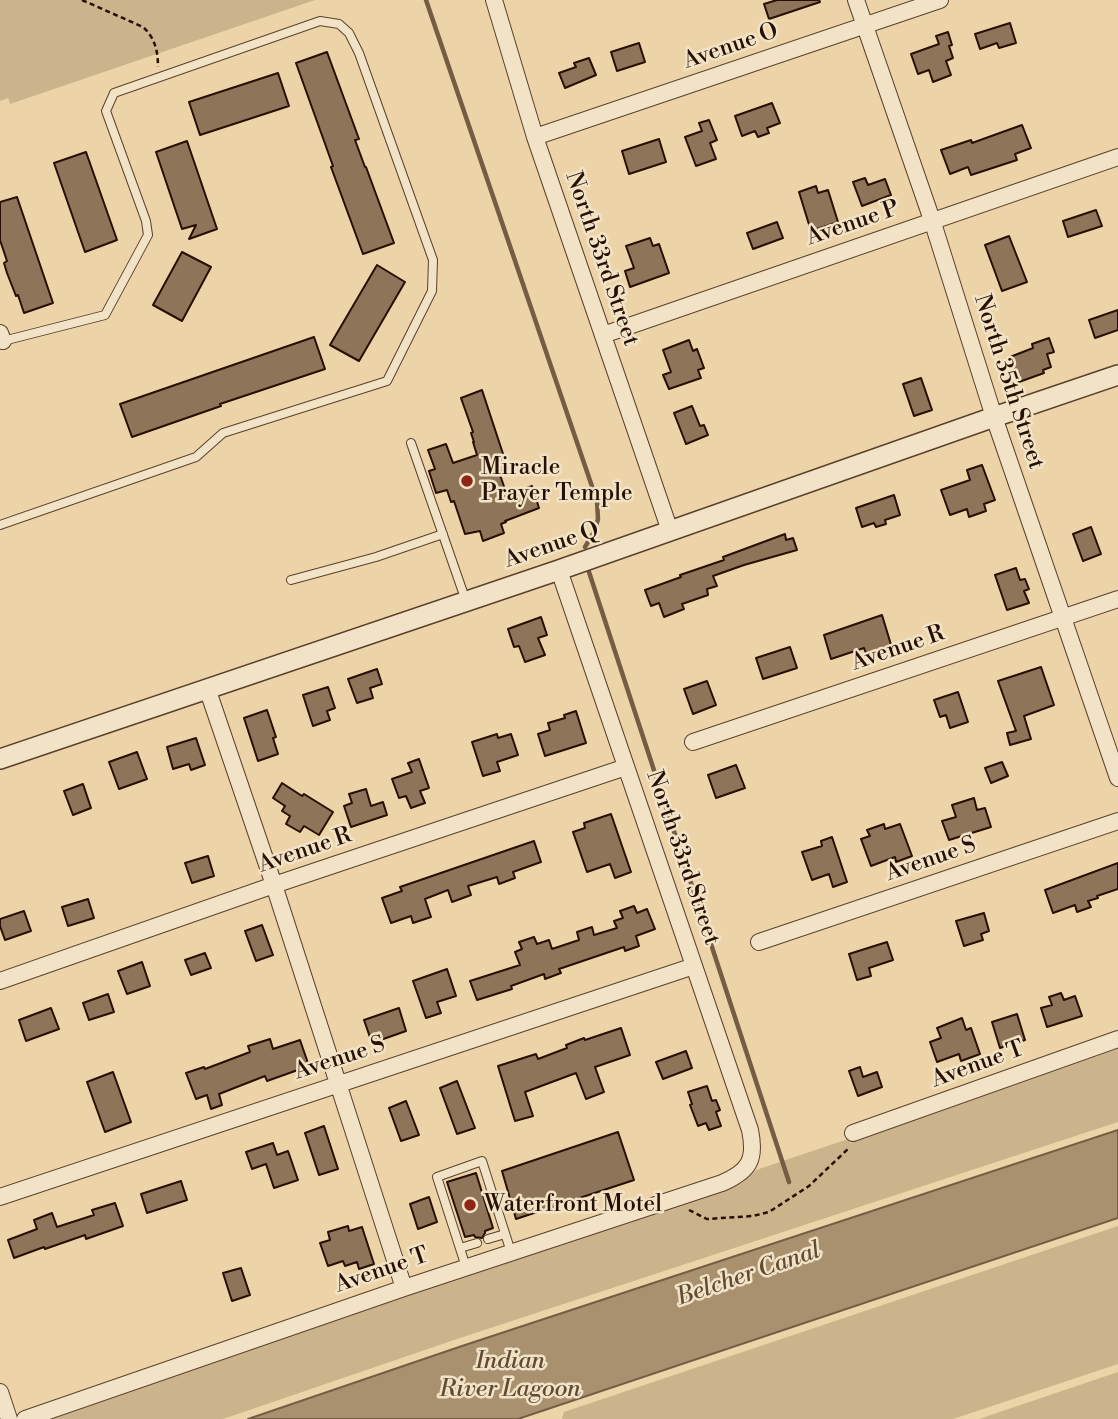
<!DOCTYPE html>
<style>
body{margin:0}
canvas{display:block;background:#ecd4a8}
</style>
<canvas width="1118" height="1419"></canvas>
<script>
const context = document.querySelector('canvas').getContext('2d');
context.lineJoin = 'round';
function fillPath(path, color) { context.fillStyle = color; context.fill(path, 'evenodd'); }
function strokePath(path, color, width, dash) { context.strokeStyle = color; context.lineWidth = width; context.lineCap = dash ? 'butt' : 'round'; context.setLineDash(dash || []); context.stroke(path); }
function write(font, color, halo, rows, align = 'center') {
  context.font = font + ' "Libre Bodoni",serif'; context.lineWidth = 5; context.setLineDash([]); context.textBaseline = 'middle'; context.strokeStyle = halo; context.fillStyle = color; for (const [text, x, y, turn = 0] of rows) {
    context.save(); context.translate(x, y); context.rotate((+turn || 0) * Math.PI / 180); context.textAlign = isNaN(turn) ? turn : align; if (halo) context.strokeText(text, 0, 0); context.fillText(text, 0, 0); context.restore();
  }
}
fillPath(new Path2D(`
 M0 0H315L10 104 8 98 0 101Z
 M1118 1047V1122L460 1338 223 1419H50L406 1295 725 1190 742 1183 756 1170 848 1139 850 1143Z
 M1118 1226V1364L953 1419H562L564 1412Z
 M1118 1372V1419H979Z`), '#cbb38c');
const water = new Path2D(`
 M1118 1130V1218L518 1419H248L462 1346Z`);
fillPath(water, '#a99170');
strokePath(water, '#755d44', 2);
strokePath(new Path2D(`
 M426 0 597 501 598 519 594 532 585 547
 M589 572 789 1182`), '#755d44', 4.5);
const building = new Path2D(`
 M777 0H819L820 2 769 19 764 4Z
 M1010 23 1016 43 999 48 997 43 980 49 975 34Z
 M948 32 952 45 949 46 953 58 946 61 951 75 933 82 929 70 918 74 911 54 939 44 936 36Z
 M639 43 645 62 617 71 611 52Z
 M327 52 359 139 355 140 365 167H366L394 243 363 254 331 167 333 166 296 63Z
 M589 58 596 75 565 88 559 73 576 67 574 63Z
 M278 73 289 106 200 135 189 102Z
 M772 103 780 123 767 128 769 133 758 137 755 131 742 136 735 116Z
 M709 120 717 140 710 143 716 159 696 166 685 137 702 131 699 123Z
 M1022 125 1031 148 1015 154 1017 160 971 175 968 167 950 174 941 150 971 140 972 143Z
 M659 139 666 162 629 174 622 151Z
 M187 141 217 229 189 239 196 225 182 229 156 152Z
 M86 152 117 240 85 252 54 163Z
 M865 178 868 185 885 179 891 195 862 206 853 182Z
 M816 186 818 193 828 190 838 222 811 231 799 192Z
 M17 197 53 303 24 313 18 295 16 296 7 273 4 263 7 261 0 240V202Z
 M1096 210 1102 226 1068 237 1063 221Z
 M777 222 783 238 753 249 747 233Z
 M1009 236 1027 282 1002 291 985 245Z
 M650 238 653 246 659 244 669 273 630 287 625 271 634 268 626 246Z
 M182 252 211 267 182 321 153 305Z
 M377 265 405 282 359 361 330 345Z
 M1118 310V330L1095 338 1089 320Z
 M314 337 325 369 220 404 221 406 132 437 120 404Z
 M1049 338 1054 352 1047 354 1051 367 1043 370 1044 373 1019 382 1010 357 1033 348 1032 344Z
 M689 340 693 351 697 349 704 368 698 370 701 378 669 389 663 375 671 372 663 350Z
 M921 378 932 410 914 416 903 384Z
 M482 390 508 469 499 472 507 495 532 486 539 508 505 521 506 522 501 524 504 533 483 541 480 531 465 534 454 501 451 502 447 490 436 493 429 471 435 469 428 450 446 444 453 463 477 455 473 442H474L471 433 473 432 461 398Z
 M692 406 700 426 704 425 708 435 686 444 674 413Z
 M982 465 995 500 984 504 986 511 969 517 967 509 950 515 941 490 970 480 967 470Z
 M894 495 900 515 885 520 886 524 876 527 874 523 862 527 856 508Z
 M1091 527 1101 554 1083 561 1073 534Z
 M785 534 786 540 793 538 797 550 744 565 713 576 717 586 707 589 708 595 682 604 684 609 664 617 659 603 651 606 645 590 681 577 680 575 724 560 723 557Z
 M1016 568 1020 580 1025 579 1029 589 1024 591 1029 603 1007 610 995 575Z
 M882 615 892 648 867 656 864 648 831 659 824 635Z
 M541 617 547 635 538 638 545 655 525 662 519 646 514 647 508 629Z
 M790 647 797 668 763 679 756 658Z
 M1041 667 1054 705 1024 716 1031 739 1010 745 1007 733 1016 731 998 681Z
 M377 669 382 684 370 688 373 698 357 703 348 679Z
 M707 681 716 705 693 714 684 689Z
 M328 687 335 708 327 711 330 720 313 726 303 695Z
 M958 692 968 722 950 728 946 715 940 717 934 700Z
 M267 710 276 737 273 738 278 754 258 761 244 718Z
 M576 711 586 743 545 756 538 734 550 730 548 723 565 718 564 715Z
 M497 734 498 738 511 734 518 755 497 762 500 771 483 776 472 742Z
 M196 738 205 765 191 770 189 764 173 769 167 747Z
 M137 752 147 779 119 789 109 762Z
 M419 759 429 788 420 791 425 803 411 808 406 796 399 798 392 779 412 772 408 763Z
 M1002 762 1008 776 991 783 985 768Z
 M736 765 745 788 716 798 708 775Z
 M282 783 302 796 304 794 333 812 319 835 304 826 300 832 286 824 290 816 282 811 285 806 273 798Z
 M83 784 91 808 73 815 64 791Z
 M366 789 371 806 383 802 387 815 351 827 344 806 352 803 349 794Z
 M974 798 977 810 985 808 991 827 949 840 942 821 956 817 952 805Z
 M611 814 631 872 615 878 610 864 587 872 573 832 585 828 584 823Z
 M884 824 885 829 900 824 912 856 896 862 895 857 871 866 861 839 870 836 867 830Z
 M832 837 847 882 833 887 829 874 812 880 802 852 822 846 821 841Z
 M534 841 541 862 513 872 515 878 499 884 497 877 468 886 471 895 452 902 448 890 425 899 431 917 413 923 411 916 391 923 382 898 402 891 400 887Z
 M208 856 214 876 192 883 185 863Z
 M1118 863V889L1097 896 1098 898 1088 901 1091 907 1077 912 1075 905 1053 913 1045 890Z
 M88 899 94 918 68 926 62 907Z
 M634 906 637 913 647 909 655 929 636 936 639 946 625 951 624 947 559 969 561 973 545 979 544 974 511 986 512 989 477 1000 470 981 520 965 515 952 522 949 519 942 534 937 537 944 549 940 552 949 579 940 577 932 592 927 594 935 617 928 614 921 623 918 620 911Z
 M24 911 31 931 5 940 0 926V919Z
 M984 913 989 931 981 934 983 940 964 946 956 921Z
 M262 925 273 955 256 961 245 931Z
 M887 942 893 960 869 968 871 976 857 980 849 954Z
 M205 953 211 968 191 975 185 960Z
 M142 962 150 986 127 994 118 971Z
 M447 969 456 996 437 1002 441 1013 426 1018 413 981Z
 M1061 993 1064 1000 1075 996 1082 1016 1047 1027 1041 1008 1052 1005 1049 997Z
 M108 994 114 1012 89 1020 83 1003Z
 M51 1008 59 1029 26 1041 19 1020Z
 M399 1008 406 1031 372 1043 364 1020Z
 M1017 1014 1025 1040 1000 1048 992 1022Z
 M962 1018 966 1030 971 1028 980 1054 961 1061 959 1054 937 1062 930 1042 941 1038 937 1028Z
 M621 1028 630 1055 595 1067 604 1092 586 1099 576 1073 525 1092 533 1116 515 1121 498 1066 536 1054 538 1059 567 1048 566 1045 584 1038 585 1040Z
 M270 1039 273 1049 300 1040 309 1066 267 1081 265 1076 219 1094 222 1105 211 1109 207 1095 196 1099 186 1073 204 1067 205 1069 250 1052 248 1046Z
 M686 1051 692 1068 663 1079 656 1062Z
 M860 1067 863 1077 877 1072 882 1087 858 1096 849 1071Z
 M113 1072 131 1122 105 1132 87 1082Z
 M457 1081 475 1128 457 1134 440 1088Z
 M707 1086 712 1101 716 1100 720 1110 716 1112 721 1126 709 1130 706 1123 698 1126 690 1105 692 1104 688 1092Z
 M406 1101 419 1135 401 1141 389 1108Z
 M324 1126 338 1169 319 1175 305 1133Z
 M618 1132 634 1180 516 1219 502 1171Z
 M273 1143 277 1155 288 1151 298 1180 274 1188 266 1164 252 1169 246 1152Z
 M476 1173 493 1228 485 1231V1233L482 1238 475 1237 474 1235 465 1237 447 1182Z
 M181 1181 187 1200 147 1213 141 1194Z
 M429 1197 437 1222 418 1229 410 1204Z
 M115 1203 123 1226 86 1239 85 1235 45 1249 44 1247 14 1258 8 1240 37 1229 34 1220 52 1213 57 1227 94 1215 92 1210Z
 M348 1226 349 1231 362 1227 374 1264 359 1269 357 1262 345 1266 343 1261 328 1266 320 1243 330 1240 328 1232Z
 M241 1268 250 1295 232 1301 223 1273Z`);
fillPath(building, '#8e7559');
strokePath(building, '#280f03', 2);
const service = new Path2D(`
 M411 443 466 601
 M0 525 196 457 223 433 387 381 432 291 433 260 359 53 349 33 339 24 320 21 114 93 106 111 146 221 148 235 105 315 3 341
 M291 580 376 557 443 534
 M488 1239 505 1234
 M460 1248 477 1243
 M466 1267 437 1177 482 1161 511 1252`);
const minor = new Path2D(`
 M494 0 535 137 670 531
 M856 0 932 220 994 417 1118 778
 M535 137 940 0
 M0 333 3 341
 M603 335 1118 157
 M207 688 274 885 404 1288
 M693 742 1118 599
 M759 942 1118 821
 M0 981 274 885 626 767
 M853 1133 1118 1039
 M0 1197 694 966
 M0 1392 9 1419
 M25 1419 404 1288 722 1183C750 1171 756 1159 750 1130L559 570`);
const tertiary = new Path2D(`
 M0 759 559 570 994 417 1118 375`);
strokePath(service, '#59402c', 10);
strokePath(minor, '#59402c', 18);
strokePath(tertiary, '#59402c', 22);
strokePath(new Path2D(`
 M82 0 143 27C155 38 158 51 158 67
 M689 1210 707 1219 753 1216 769 1212 809 1186 849 1148`), '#280f03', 2.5, [5, 3.5]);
strokePath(service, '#f3e3c6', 8);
strokePath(minor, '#f3e3c6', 16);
strokePath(tertiary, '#f3e3c6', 19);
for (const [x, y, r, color] of [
 [467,481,7,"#8f2418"],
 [470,1205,7,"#8f2418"]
]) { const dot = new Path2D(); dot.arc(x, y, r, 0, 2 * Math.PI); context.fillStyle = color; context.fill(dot); strokePath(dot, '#f3e3c6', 2.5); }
write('23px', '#280f03', '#f3e3c6', [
 ["Avenue O",731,47,-19],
 ["Avenue P",853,224,-19],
 ["North 33rd Street",601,259,71],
 ["North 35th Street",1008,382,72],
 ["Avenue Q",552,546,-19],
 ["Avenue R",898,649,-19],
 ["Avenue R",305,851,-19],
 ["North 33rd Street",682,858,71],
 ["Avenue S",931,860,-19],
 ["Avenue S",340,1059,-18],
 ["Avenue T",978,1065,-20],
 ["Avenue T",382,1271,-19]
]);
write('23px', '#280f03', '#f3e3c6', [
 ["Miracle",481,468],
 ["Prayer Temple",481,494],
 ["Waterfront Motel",484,1205]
], 'left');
write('italic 24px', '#624a34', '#f3e3c6', [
 ["Belcher Canal",749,1275,-19],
 ["Indian",510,1362],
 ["River Lagoon",510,1390]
]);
</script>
